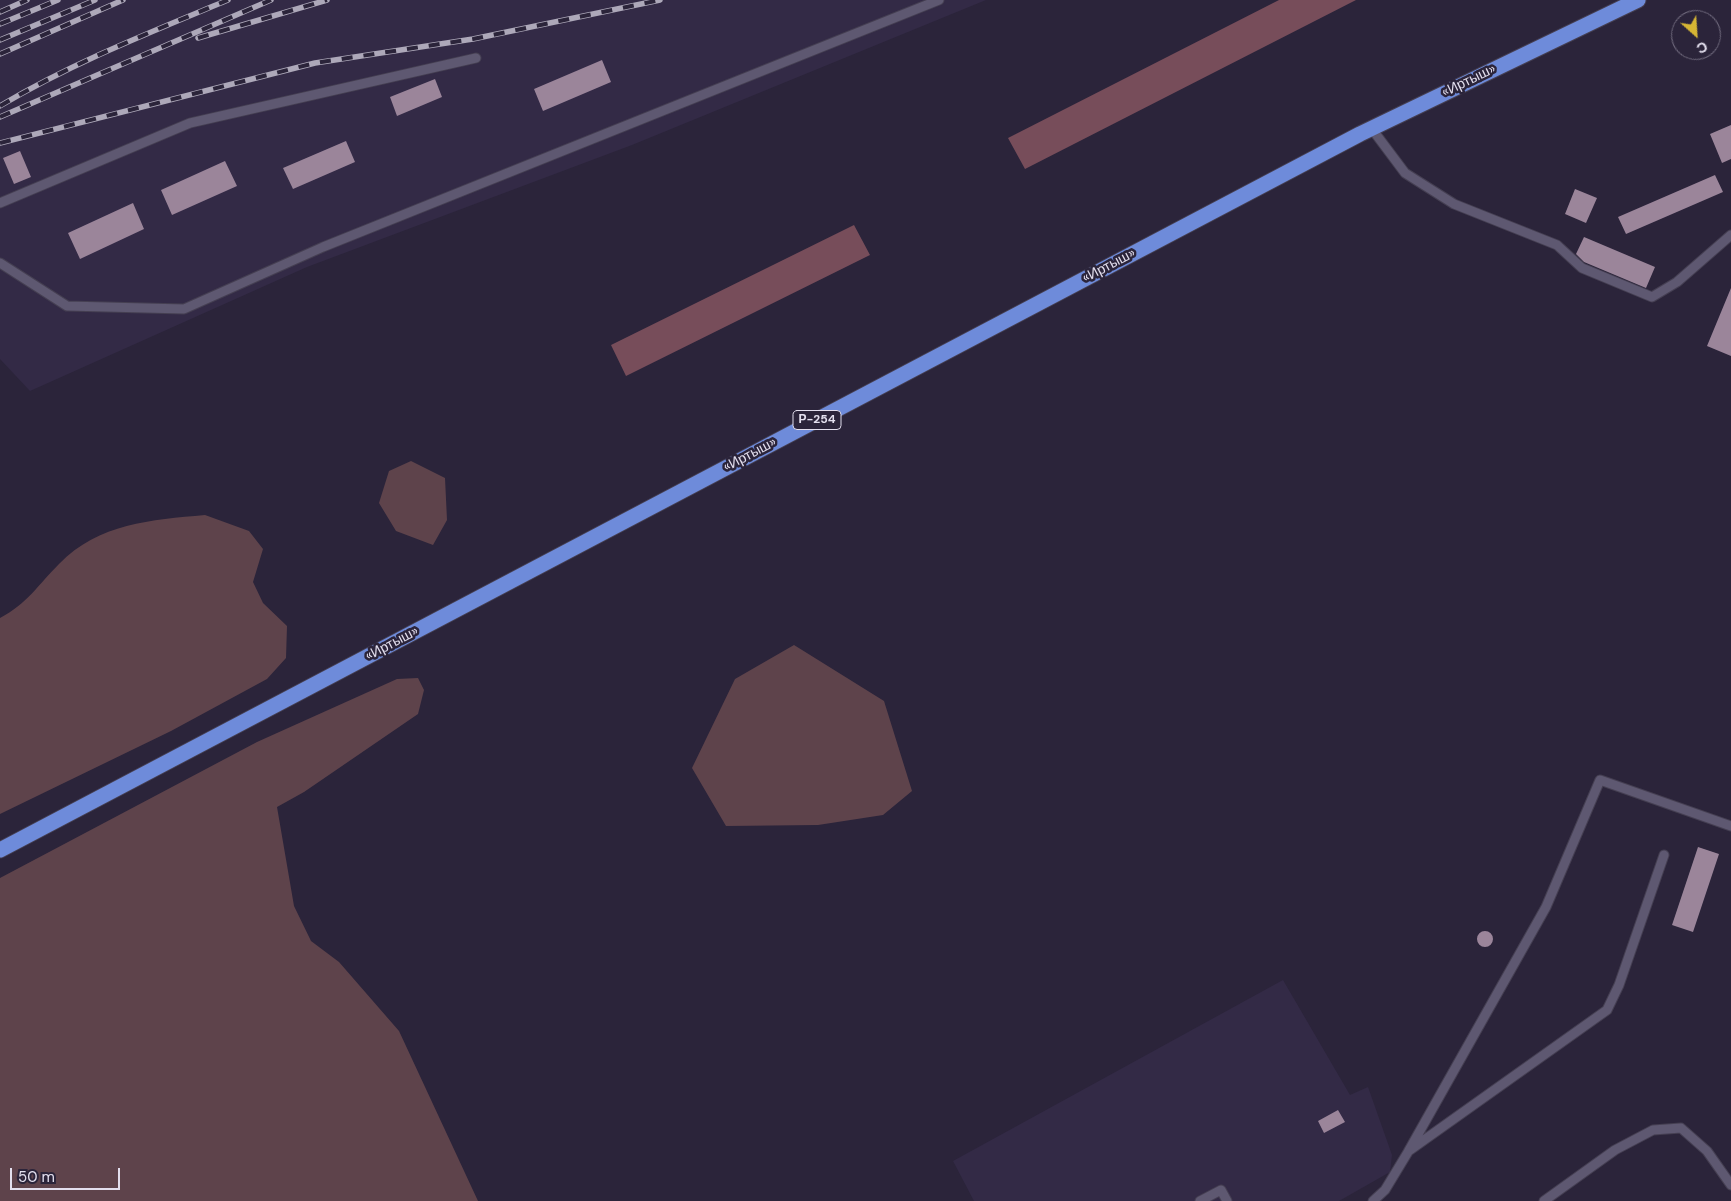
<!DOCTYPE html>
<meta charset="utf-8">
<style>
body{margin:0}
#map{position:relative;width:1731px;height:1201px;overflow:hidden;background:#2b243a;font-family:"DM Sans",sans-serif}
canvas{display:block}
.north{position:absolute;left:1671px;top:10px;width:50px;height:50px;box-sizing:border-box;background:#2b243a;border:1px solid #756f82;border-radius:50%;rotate:154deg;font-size:14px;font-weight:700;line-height:20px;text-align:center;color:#e3dfee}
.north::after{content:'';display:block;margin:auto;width:18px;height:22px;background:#d6b534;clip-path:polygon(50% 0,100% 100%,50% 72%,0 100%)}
.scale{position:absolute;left:10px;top:1168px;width:110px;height:22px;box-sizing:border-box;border:2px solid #e3dfee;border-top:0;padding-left:6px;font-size:15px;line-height:18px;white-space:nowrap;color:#e3dfee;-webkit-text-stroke:4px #2b243a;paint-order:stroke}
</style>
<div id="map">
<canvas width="1731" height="1201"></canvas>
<div class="north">С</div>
<div class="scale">50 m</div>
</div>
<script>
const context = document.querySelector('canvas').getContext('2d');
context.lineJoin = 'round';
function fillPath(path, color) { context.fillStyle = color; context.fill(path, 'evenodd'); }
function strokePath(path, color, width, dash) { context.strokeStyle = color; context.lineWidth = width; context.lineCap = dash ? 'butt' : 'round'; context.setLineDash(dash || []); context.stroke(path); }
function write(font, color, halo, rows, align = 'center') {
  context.font = font + ' "DM Sans",sans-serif'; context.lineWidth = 5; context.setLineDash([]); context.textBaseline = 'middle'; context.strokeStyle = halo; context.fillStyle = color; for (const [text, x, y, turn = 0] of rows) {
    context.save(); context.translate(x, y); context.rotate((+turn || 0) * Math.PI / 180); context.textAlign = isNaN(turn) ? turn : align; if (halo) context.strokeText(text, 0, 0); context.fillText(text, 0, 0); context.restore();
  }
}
fillPath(new Path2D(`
 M0 0H986L632 145 307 267 30 391 0 359Z
 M1283 980 1350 1095 1368 1087 1392 1155 1390 1172 1339 1201H974L953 1161Z`), '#332a46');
fillPath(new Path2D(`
 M411 461 445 478 447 520 433 545 396 531 379 503 389 471Z
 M205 515 249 531 263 549 253 582 263 603 287 626 286 658 267 679 171 731 0 814V618C27 604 38 585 59 564 99 523 151 520 205 515Z
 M794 645 884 701 912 791 883 815 818 825 726 826 692 768 735 679Z
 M418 678 424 690 418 714 304 792 277 807 294 906 311 941 339 962 399 1031 478 1201H0V878L257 742 397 679Z`), '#5e434b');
fillPath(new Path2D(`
 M1279 0H1356L1025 169 1008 138Z
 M854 225 870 255 626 376 611 345Z`), '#774d5a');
fillPath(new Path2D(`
 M602 60 611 82 543 111 534 89Z
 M435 79 442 97 397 116 390 97Z
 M1731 125V159L1722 163 1710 134Z
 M346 141 355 162 293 189 283 168Z
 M20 151 31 177 14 184 3 158Z
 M225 161 237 186 172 215 161 190Z
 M1715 175 1723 192 1626 234 1618 217Z
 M1575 189 1597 198 1586 223 1565 214Z
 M133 203 144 229 80 259 68 233Z
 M1584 237 1655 267 1646 288 1584 262 1576 254Z
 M1731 288V356L1707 346Z
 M1698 847 1719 854 1693 932 1672 925Z
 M1477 939a8 8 0 1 1 16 0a8 8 0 1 1-16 0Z
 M1338 1110 1345 1122 1324 1133 1318 1121Z`), '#9b859a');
const service = new Path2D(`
 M1372 129 1405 173 1454 204 1557 245 1582 268 1652 297 1677 282 1731 235
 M0 203 190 123 476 58
 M0 263 67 306 184 309 323 247 939 0
 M1410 1150 1607 1010 1619 985 1664 855
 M1200 1201 1221 1190 1227 1201
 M1373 1201 1385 1190 1408 1152 1546 907 1600 780 1731 826
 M1544 1201 1615 1150 1653 1130 1681 1128 1707 1151 1731 1185`);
const trunk = new Path2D(`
 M0 850 1360 134 1638 0`);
strokePath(service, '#453f52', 11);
strokePath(trunk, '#453f52', 17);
strokePath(service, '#5e5871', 9);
strokePath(trunk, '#6e8bda', 15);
const rail = new Path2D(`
 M0 12 27 0
 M0 24 58 0
 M198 38 327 0
 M0 40 95 0
 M0 54 123 0
 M0 106C72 63 151 32 228 0
 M0 117 271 0
 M0 143 315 63 473 39 660 0`);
strokePath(rail, '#ada8b9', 5.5);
strokePath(rail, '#2b243a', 4, [11]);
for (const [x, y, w] of [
 [817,420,48]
]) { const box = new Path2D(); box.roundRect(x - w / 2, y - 9.5, w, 19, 4); context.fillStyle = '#2b243a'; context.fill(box); strokePath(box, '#e3dfee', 1); }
write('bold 12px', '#e3dfee', null, [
 ["Р-254",817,420]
]);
write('14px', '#e3dfee', '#2b243a', [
 ["«Иртыш»",1469,81,-26],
 ["«Иртыш»",1109,266,-28],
 ["«Иртыш»",750,455,-28],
 ["«Иртыш»",392,644,-28]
]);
</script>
